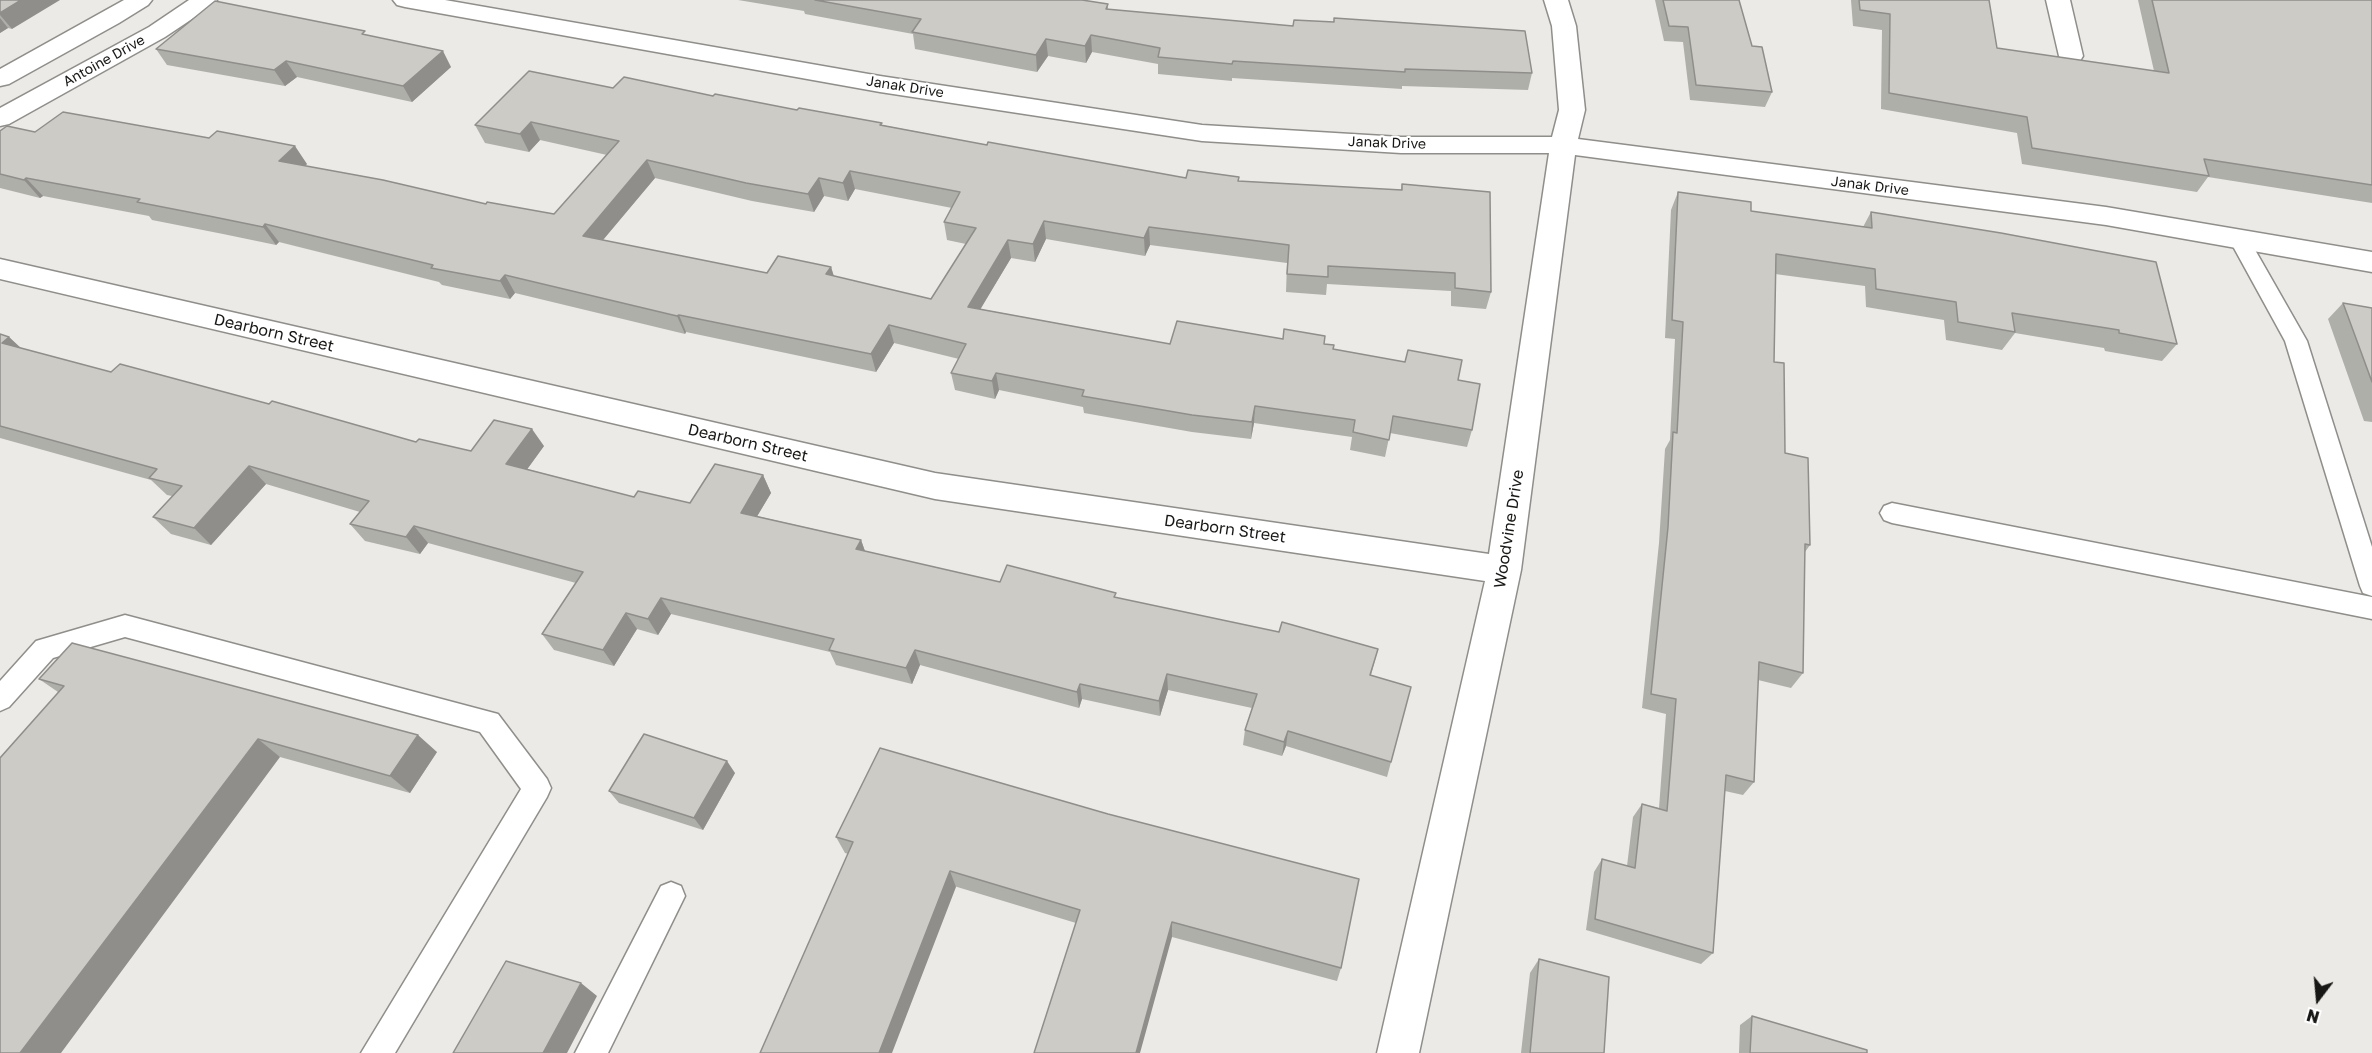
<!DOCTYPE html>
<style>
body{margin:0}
#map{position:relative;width:2372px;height:1053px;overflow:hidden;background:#ebeae6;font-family:"Golos Text",sans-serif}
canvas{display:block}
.north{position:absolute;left:2288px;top:969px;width:60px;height:60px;-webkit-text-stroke:4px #fff;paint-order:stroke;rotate:196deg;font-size:16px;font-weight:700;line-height:24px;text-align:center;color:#171715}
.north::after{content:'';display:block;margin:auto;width:21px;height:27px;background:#171715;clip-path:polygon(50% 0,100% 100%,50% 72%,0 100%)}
</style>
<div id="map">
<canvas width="2372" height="1053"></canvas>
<div class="north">N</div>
</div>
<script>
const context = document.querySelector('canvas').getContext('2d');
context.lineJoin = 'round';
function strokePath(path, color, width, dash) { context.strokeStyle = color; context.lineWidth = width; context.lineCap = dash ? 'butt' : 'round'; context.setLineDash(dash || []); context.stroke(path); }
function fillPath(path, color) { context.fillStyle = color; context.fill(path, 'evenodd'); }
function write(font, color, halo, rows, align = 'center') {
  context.font = font + ' "Golos Text",sans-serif'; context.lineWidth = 4.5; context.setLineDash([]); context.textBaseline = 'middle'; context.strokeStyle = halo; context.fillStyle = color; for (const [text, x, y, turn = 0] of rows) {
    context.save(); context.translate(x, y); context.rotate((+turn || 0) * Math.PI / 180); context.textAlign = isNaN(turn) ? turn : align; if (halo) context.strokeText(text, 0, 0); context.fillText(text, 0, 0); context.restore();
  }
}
const service = new Path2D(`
 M2239 232 2246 234 2307 341 2372 547V596L2363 593 2360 586 2285 341 2229 239 2232 234Z
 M1892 503 2372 597V619L1892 523 1884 520 1880 513 1884 506Z
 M125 615 498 714 547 779 551 788 547 797 395 1053H361L521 789 480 732 125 637 53 658 9 707 0 711V681L36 641Z
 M671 882 681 886 685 896 608 1053H575L661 886Z`);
const minor = new Path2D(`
 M393 0H445L880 76 1202 125 1401 137H1552L1559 110 1552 26 1544 0H1568L1576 26 1585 110 1578 139 2106 207 2372 252V272L2106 225 1575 155 1521 570 1419 1053H1377L1485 581 935 499 0 279V259L935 473 1489 554 1549 153H1401L1202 141 880 92 405 7 397 5Z
 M2046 0H2070L2083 56 2080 61 2071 63 2062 61 2059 56Z`);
const secondary = new Path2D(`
 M124 0H152L148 5 119 23 9 84 0 86V69Z
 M189 0H217L213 5 165 37 9 124 0 126V108L149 27Z`);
strokePath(service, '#8f8e8a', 3);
strokePath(minor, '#8f8e8a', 3);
strokePath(secondary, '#8f8e8a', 3);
fillPath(service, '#fff');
fillPath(minor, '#fff');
fillPath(secondary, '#fff');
fillPath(new Path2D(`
 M0 0 12 29 8 28 0 33Z
 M738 0H1082L1108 4V9L1532 73 1528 90 1402 86V89L1232 78V81L1158 74V64L1092 52 1086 63 1048 56 1037 72 915 49 913 34 805 14 804 11Z
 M1655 0H1739L1752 46 1772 92 1765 107 1690 100 1683 42 1664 41Z
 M1851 0H1989L1997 48 2154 71 2138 0H2372V203L2208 177 2197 192 2022 164 2017 133 1881 109 1882 30 1853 26Z
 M368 35 451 67 412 102 297 77 285 86 167 65 156 49Z
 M613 88 713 96 797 110 882 123V125L987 145 1186 178 1401 190 1402 184 1491 292 1486 309 1451 306V291L1327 284 1326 295 1286 292 1287 263 1150 245 1145 256 1046 239 1035 262 1011 258 980 309 1170 344 1283 339 1324 344 1333 349 1458 380 1472 430 1467 447 1390 433 1385 457 1350 450 1352 437 1254 423 1251 439 1192 432 1084 413 1083 407 999 390 995 399 955 390 951 373 959 359 894 343 876 372 686 332 685 334 515 293 510 299 442 285 439 282 279 242 276 245 223 234 152 220 149 216 43 196 40 198 0 188V131L209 138 307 164 305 166 486 204 554 214 607 155 540 140 529 152 485 143 475 125ZM655 178 752 201 814 212 824 196 848 201 855 189 952 208 944 222 947 240 966 244 931 299 834 276 831 267 767 273 603 240Z
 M1678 192 1751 211 1863 227 1871 212 2177 344 2162 361 2105 351 2104 348 2015 333 2002 350 1946 340 1944 320 1866 307 1865 286 1775 274 1774 362 1785 453 1810 545 1805 552 1803 673 1791 688 1758 680 1754 782 1743 795 1725 791 1713 953 1701 964 1586 930 1594 872 1602 859 1627 866 1633 817 1642 804 1659 808 1666 714 1642 708 1659 543 1665 449 1670 440 1675 339 1665 338 1671 210Z
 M2343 303 2372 308V422L2364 421 2328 319Z
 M0 334 9 337 21 348 111 372 269 404 416 442 471 451 544 446 527 469 634 497 690 503 763 475 771 493 757 516 861 540 865 551 1000 582 1116 598 1279 632 1378 649 1371 675 1391 762 1387 777 1286 746 1282 756 1243 745 1245 730 1252 708 1168 690 1160 716 1082 699 1079 708 920 665 912 684 836 665 830 652 671 614 658 635 637 629 614 666 554 650 542 634 576 583 428 543 420 554 365 541 350 524 360 512 266 484 211 545 171 534 153 517 172 496 167 495 151 480 0 438Z
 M39 679 437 752 410 793 280 757 58 692Z
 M880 748 1341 968 1337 981 1172 937 1076 923 845 853 836 837Z
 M735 773 703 830 619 803 609 791Z
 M1539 959 1604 1053H1521L1530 973Z
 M1752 1016 1867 1053H1739L1740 1025Z`), '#afafaa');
fillPath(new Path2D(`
 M21 0H60L12 29 0 15V13Z
 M0 18 8 28 0 33Z
 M1091 35 1092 52 1086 63 1085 46Z
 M1046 39 1048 56 1037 72 1036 55Z
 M443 51 451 67 412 102 403 86Z
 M286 61 297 77 285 86 274 70Z
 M531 122 540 140 529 152 520 134Z
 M295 146 307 164 291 179 279 161Z
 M647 160 655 178 592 253 583 236Z
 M850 171 855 189 848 201 843 183Z
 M26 178 43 196 40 198 24 180Z
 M819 178 824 196 814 212 808 194Z
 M1044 221 1046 239 1035 262 1033 244Z
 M265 224 279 242 276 245 263 227Z
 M1149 227 1150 245 1145 256 1144 238Z
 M1008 240 1011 258 971 325 968 307Z
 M831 267 836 284 826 274Z
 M505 275 515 293 510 299 500 281Z
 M679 315 686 332 685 334 677 316Z
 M889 325 894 343 876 372 871 354Z
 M9 337 28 355 2 343Z
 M996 373 999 390 995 399 992 381Z
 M1255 406 1254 423 1251 439 1252 422Z
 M532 429 544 446 518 482 506 464Z
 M249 466 266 484 211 545 194 528Z
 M763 475 771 493 749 530 741 513Z
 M414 526 428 543 420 554 406 537Z
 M861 540 867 557 856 549Z
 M661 598 671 614 658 635 648 619Z
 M626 613 637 629 614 666 603 650Z
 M915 650 920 665 912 684 906 668Z
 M1167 674 1168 690 1160 716 1159 701Z
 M1080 684 1082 699 1079 708 1077 692Z
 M1288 731 1286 746 1282 756 1284 742Z
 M418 735 437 752 410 793 390 776Z
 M258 739 280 757 61 1053H20Z
 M727 761 735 773 703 830 694 818Z
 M950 871 956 887 892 1053H879Z
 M1172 922V937L1140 1053H1136Z
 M581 983 597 996 567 1053H543Z`), '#8f8e8b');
const building = new Path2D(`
 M0 0H21L0 13Z
 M815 0H1082L1108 4 1106 9 1293 26 1294 20 1334 22V18L1525 31 1532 73 1405 69V72L1233 61 1232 64 1158 57 1160 48 1091 35 1085 46 1046 39 1036 55 912 32 921 19Z
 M1663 0H1739L1752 46 1762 47 1772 92 1696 85 1688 27 1669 26Z
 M1859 0H1989L1997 48 2169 73 2152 0H2372V185L2204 159 2209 176 2032 148 2027 117 1889 93 1890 14 1860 10Z
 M215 1 365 31 362 34 443 51 403 86 286 61 274 70 156 49Z
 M529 71 613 88 624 77 713 96 715 94 797 110 799 108 882 123 880 125 987 145 988 142 1186 178 1188 170 1239 177 1238 181 1402 190V184L1490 192 1491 292 1455 288V273L1328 266V277L1287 274 1289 245 1149 227 1144 238 1044 221 1033 244 1008 240 968 307 1170 344 1177 321 1283 339 1284 329 1325 336 1324 344 1334 345 1333 349 1405 362 1408 350 1462 360 1458 380 1480 384 1472 430 1393 416 1389 440 1353 432 1355 420 1255 406 1252 422 1192 415 1082 396 1084 390 996 373 992 381 951 373 966 344 889 325 871 354 679 315 677 316 505 275 500 281 431 268 433 265 265 224 263 227 209 216 137 202 140 199 26 178 24 180 0 174V131L7 126 35 132 63 112 209 138 217 131 295 146 279 161 383 180 486 204 487 202 554 214 619 141 531 122 520 134 475 125ZM647 160 746 183 808 194 819 178 843 183 850 171 960 192 944 222 976 228 931 299 826 274 831 267 778 256 767 273 583 236Z
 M1678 192 1751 202V211L1872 228 1871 212 2001 233 2156 262 2177 344 2119 333V330L2012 313 2015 332 1958 322 1956 302 1876 289 1875 269 1776 254 1774 362 1784 363 1785 453 1808 458 1810 545 1805 544 1803 673 1759 662 1754 782 1726 775 1713 953 1595 919 1602 859 1635 868 1642 804 1667 811 1676 699 1651 694 1668 527 1673 432 1677 433 1683 322 1672 320Z
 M2343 303 2372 308V382Z
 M0 334 9 337 2 343 111 372 120 364 269 404 272 401 416 442 419 439 471 451 494 420 532 429 506 464 634 497 638 491 690 503 715 464 763 475 741 513 861 540 856 549 1000 582 1007 565 1116 593 1114 597 1279 632 1282 622 1378 649 1370 675 1411 687 1391 762 1288 731 1284 742 1245 730 1257 694 1167 674 1159 701 1080 684 1077 692 915 650 906 668 829 650 834 639 661 598 648 619 626 613 603 650 542 634 583 572 414 526 406 537 350 524 369 501 249 466 194 528 153 517 182 486 149 478 157 469 0 426Z
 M72 643 418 735 390 776 258 739 20 1053H0V758L64 686 39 679Z
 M644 734 727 761 694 818 609 791Z
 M880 748 1108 814 1359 879 1341 968 1172 922 1136 1053H1034L1080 910 950 871 879 1053H760L853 842 836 837Z
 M1539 959 1609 977 1604 1053H1530Z
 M506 961 581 983 543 1053H453Z
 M1752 1016 1867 1050V1053H1750Z`);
fillPath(building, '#cccbc6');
strokePath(building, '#8f8e8b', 1.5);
write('14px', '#171715', '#fff', [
 ["Antoine Drive",104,61,-29],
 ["Janak Drive",905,87,9],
 ["Janak Drive",1387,143,2],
 ["Janak Drive",1870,186,7]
]);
write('16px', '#171715', '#fff', [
 ["Dearborn Street",274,333,13],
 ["Dearborn Street",748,443,13],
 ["Dearborn Street",1225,529,8],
 ["Woodvine Drive",1509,529,-81]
]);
</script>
